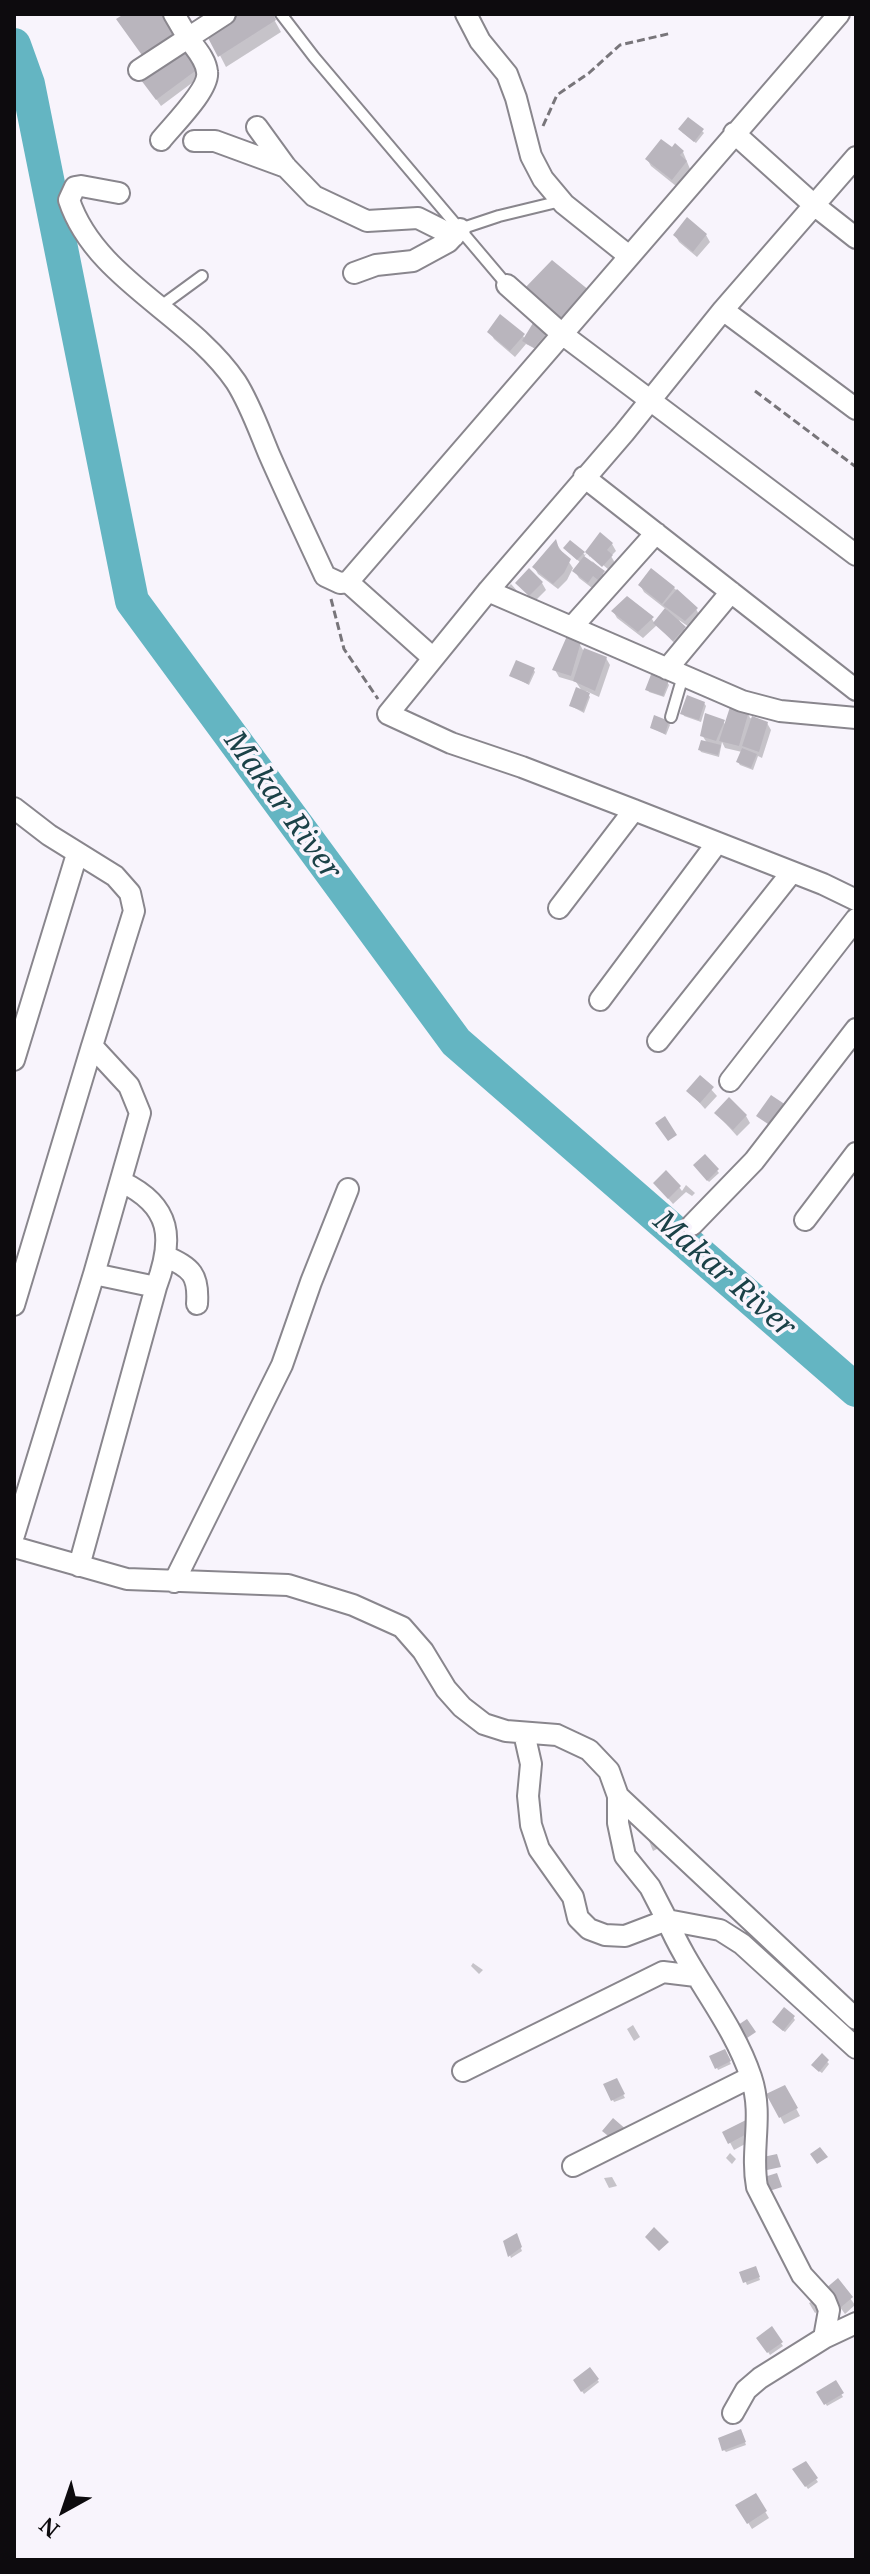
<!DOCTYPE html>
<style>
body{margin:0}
#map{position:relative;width:870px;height:2574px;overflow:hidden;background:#f8f4fc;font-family:"Noto Serif",serif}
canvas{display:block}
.frame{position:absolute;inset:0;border:16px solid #0d0b0e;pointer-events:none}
.north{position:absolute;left:24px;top:2470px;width:80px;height:80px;-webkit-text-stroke:6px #f8f4fc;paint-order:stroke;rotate:220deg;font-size:22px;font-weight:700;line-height:32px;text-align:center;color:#0d0b0e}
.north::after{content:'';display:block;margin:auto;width:28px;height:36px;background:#0d0b0e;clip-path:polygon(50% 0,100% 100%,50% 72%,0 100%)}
</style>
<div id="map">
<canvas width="870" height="2574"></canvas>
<div class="frame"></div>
<div class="north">N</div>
</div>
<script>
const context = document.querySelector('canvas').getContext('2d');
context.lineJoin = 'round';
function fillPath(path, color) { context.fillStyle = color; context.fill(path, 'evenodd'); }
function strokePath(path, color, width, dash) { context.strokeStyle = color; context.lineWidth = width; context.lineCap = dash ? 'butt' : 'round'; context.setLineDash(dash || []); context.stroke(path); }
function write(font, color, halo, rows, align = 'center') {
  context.font = font + ' "Noto Serif",serif'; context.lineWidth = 7; context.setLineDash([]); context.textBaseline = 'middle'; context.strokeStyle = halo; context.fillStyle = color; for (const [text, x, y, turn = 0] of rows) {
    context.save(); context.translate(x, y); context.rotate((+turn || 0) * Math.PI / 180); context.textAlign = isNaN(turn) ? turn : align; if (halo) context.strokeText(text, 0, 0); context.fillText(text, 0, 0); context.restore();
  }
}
fillPath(new Path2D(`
 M242 14H271L281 32 226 67 210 36Z
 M187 49 204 74 161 106 148 87Z
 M702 131 704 133 696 143 682 132Z
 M672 150 683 152 690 169 676 186 651 166 647 159Z
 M675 235H706L710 242 697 257 679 242Z
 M490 332 523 336 525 339 545 335 547 337 536 349 526 344 515 357 494 339Z
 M600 535 612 544 616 551 611 556 615 563 609 570 590 554V557L587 553 583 558 595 567 592 561 600 568 607 580 603 585 598 582 592 588 579 578 573 568 567 580 558 589 538 574 534 567 556 543 575 571 581 563 567 551 570 543 585 555Z
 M518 583H542L546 590 534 602Z
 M511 584 519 593 521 596 506 589Z
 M640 585 674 588 696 609 700 616 689 627 679 620 688 635 678 647 657 625 643 638 617 618 613 611 652 619 655 624 667 610 644 592Z
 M579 643 583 650 606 658 610 665 599 697 586 691 590 697 584 713 571 706 582 691 576 682 559 677 555 670Z
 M533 669 535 672 529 685 512 676Z
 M667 682 669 685 664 697 649 692 648 690Z
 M704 703 706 706 701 722 684 716 683 714Z
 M748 713 750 718 767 723 771 730 762 758 758 756 753 770 740 765 738 762 742 752 725 748 722 742 719 757 701 752 700 750 707 743 702 735 723 721 726 726Z
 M668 722 670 725 666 735 652 728Z
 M701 1078 717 1096 705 1109 689 1091Z
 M716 1113 746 1116 750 1123 737 1136Z
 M705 1156 719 1173 709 1182 697 1168Z
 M655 1183 679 1187 682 1191 686 1185 695 1193 692 1196 686 1192 673 1204Z
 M655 1839 659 1848 653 1851 649 1841Z
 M473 1963 483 1970 479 1974 471 1966Z
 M793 2017 795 2020 785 2032 776 2025Z
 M633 2025 640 2037 634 2041 627 2029Z
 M724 2052 731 2064 718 2070 712 2057Z
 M822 2056 829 2064 822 2073 815 2068Z
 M616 2081 625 2098 614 2102 606 2086Z
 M785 2087 800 2116 784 2124 769 2095Z
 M749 2120 758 2137 734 2150 725 2133Z
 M730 2153 736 2159 732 2164 726 2158Z
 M612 2177 617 2186 609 2188 604 2178Z
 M516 2236 522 2251 511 2258 505 2242Z
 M757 2271 760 2280 747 2285 742 2273Z
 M838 2281 855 2305 845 2314 832 2296Z
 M815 2300 821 2310 815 2313 809 2303Z
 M771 2329 783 2346 770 2355 759 2338Z
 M590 2370 599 2382 584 2394 575 2381Z
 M835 2383 843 2397 827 2406 819 2393Z
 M742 2435 746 2445 726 2452 724 2450Z
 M805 2463 818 2482 808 2489 795 2470Z
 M755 2495 769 2518 752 2529 738 2506Z`), '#0003');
strokePath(new Path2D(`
 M14 45 28 84 132 601 456 1042 856 1390`), '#64b5c2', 34);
fillPath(new Path2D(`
 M124 14H173L184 31 144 58 116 19Z
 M238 14H273L276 20 218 57 207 36Z
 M187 46 202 66 156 100 141 80Z
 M688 117 704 129 694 142 678 129Z
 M661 139 672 147 675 143 684 151 680 155 687 161 672 180 645 159Z
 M687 217 707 234 693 252 673 235Z
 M552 260 590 291 560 325 521 292Z
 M500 314 525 334 510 351 487 332Z
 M533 323 547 333 534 348 522 341Z
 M600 532 613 543 607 550 613 555 602 567 585 552Z
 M556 539 559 549 571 559 564 573 553 584 532 567Z
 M570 540 585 552 577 560 563 548Z
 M584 556 605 571 598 580 593 576 588 583 572 571Z
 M529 568 543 582 529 596 515 583Z
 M651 568 675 587 662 604 638 585Z
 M677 589 698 608 685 621 663 605Z
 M627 596 654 617 638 632 611 611Z
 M665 608 686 627 673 641 653 623Z
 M567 636 581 642 571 676 552 670Z
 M584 648 607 657 595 691 573 681Z
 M516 660 535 668 528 684 509 676Z
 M652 672 669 680 663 696 645 690Z
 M576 687 590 693 583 711 569 706Z
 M687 695 705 702 699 720 680 714Z
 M730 707 749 711 739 746 719 741Z
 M705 713 725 720 716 741 700 736Z
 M654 715 669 721 665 734 650 728Z
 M752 716 768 722 759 752 742 746Z
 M701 740 721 745 718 755 698 750Z
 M742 748 757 754 751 768 736 762Z
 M700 1075 714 1087 700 1103 686 1091Z
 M771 1095 786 1105 771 1126 756 1116Z
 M729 1097 747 1115 733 1130 714 1113Z
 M665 1116 677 1135 668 1141 655 1123Z
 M705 1154 719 1169 707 1181 693 1165Z
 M666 1170 681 1186 668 1199 653 1183Z
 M784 2007 795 2016 783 2031 772 2022Z
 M747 2019 756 2032 747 2038 738 2025Z
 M725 2049 731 2061 715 2069 709 2056Z
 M822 2053 829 2060 819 2072 811 2065Z
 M617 2078 625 2094 611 2101 603 2084Z
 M785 2085 798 2108 779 2118 766 2094Z
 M613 2118 628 2131 617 2143 602 2131Z
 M750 2118 756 2129 728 2144 722 2132Z
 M820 2147 828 2157 817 2164 810 2154Z
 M777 2154 781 2167 767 2170 763 2157Z
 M777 2173 782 2187 766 2192 761 2178Z
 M654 2227 669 2242 659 2251 645 2237Z
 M517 2233 522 2247 508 2257 503 2241Z
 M756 2266 760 2277 743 2283 739 2272Z
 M838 2278 853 2297 840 2308 825 2289Z
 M772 2326 783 2342 767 2353 756 2338Z
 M590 2367 599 2379 581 2392 573 2380Z
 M836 2380 844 2393 824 2405 816 2392Z
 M741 2429 746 2442 722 2451 718 2438Z
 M806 2461 818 2478 805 2487 792 2469Z
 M756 2493 767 2511 747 2524 735 2505Z`), '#b9b5bd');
const lane = new Path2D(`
 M281 14 314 57 507 285
 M460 229 499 216 561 201
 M161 306 202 276
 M671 717 683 676`);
const street = new Path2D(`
 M174 14 188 38 225 14
 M466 14 480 41 507 74 516 98 531 156 543 179 564 204 629 256
 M139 70 188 38C195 48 206 59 207 72 210 89 172 126 161 140
 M257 127 286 167 314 196 367 221 418 218 454 236
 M734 133 814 205 856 238
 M194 141H215L286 167
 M856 157 723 310 624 433 488 591 388 714 451 743 522 767 634 810 823 884 856 900
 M119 193 81 186 75 187 69 200C95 279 190 314 236 382 250 404 259 430 269 454 287 495 306 535 325 576L340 583 348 582 839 14
 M354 273 376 265 413 261 448 242 460 229
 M507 285 562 334 856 555
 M723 310 856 409
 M584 477 856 690
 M348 582 433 658
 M488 591 742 701 780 711 856 718
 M572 627 656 533
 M667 669 731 592
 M14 808 49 835 115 876 130 893 134 911 92 1046 129 1086 140 1113 94 1274 156 1287 79 1566
 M559 908 634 810
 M600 1000 717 843
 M658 1041 792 872
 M14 1060 77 854
 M730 1081 856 919
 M122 1182C172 1206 174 1239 156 1287
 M805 1220 856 1153
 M692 1225 754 1161 856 1029
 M165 1256C192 1268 199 1275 197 1304
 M14 1305 92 1046
 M14 1535 94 1274
 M14 1547 127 1579 288 1585 353 1605 402 1627 423 1651 446 1689 462 1707 484 1724 506 1731 557 1735 589 1750 609 1771 618 1796V1823L625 1856 650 1887 667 1920 720 1930 742 1944 856 2048
 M174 1582 282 1365 311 1282 348 1189
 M524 1733 531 1764 528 1796 531 1825 539 1849 573 1897 578 1918 589 1929 605 1935 625 1936 667 1920C690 1975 732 2020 751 2077 764 2116 750 2149 757 2187L802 2275 825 2300 829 2310 824 2338 760 2378 746 2390 733 2413
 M618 1796 856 2019
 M463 2071 663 1972 696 1976
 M573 2166 751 2077
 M824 2338 856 2323`);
strokePath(lane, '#89868d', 14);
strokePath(street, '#89868d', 24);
strokePath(new Path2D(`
 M543 126 557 95 589 73 620 45 672 33
 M755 391 856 467
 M331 599 344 649 378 699`), '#78757a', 3, [8, 4]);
strokePath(lane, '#fff', 10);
strokePath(street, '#fff', 20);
write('italic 30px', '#1a4147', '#f8f4fc', [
 ["Makar River",282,806,54],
 ["Makar River",724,1275,41]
]);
</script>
